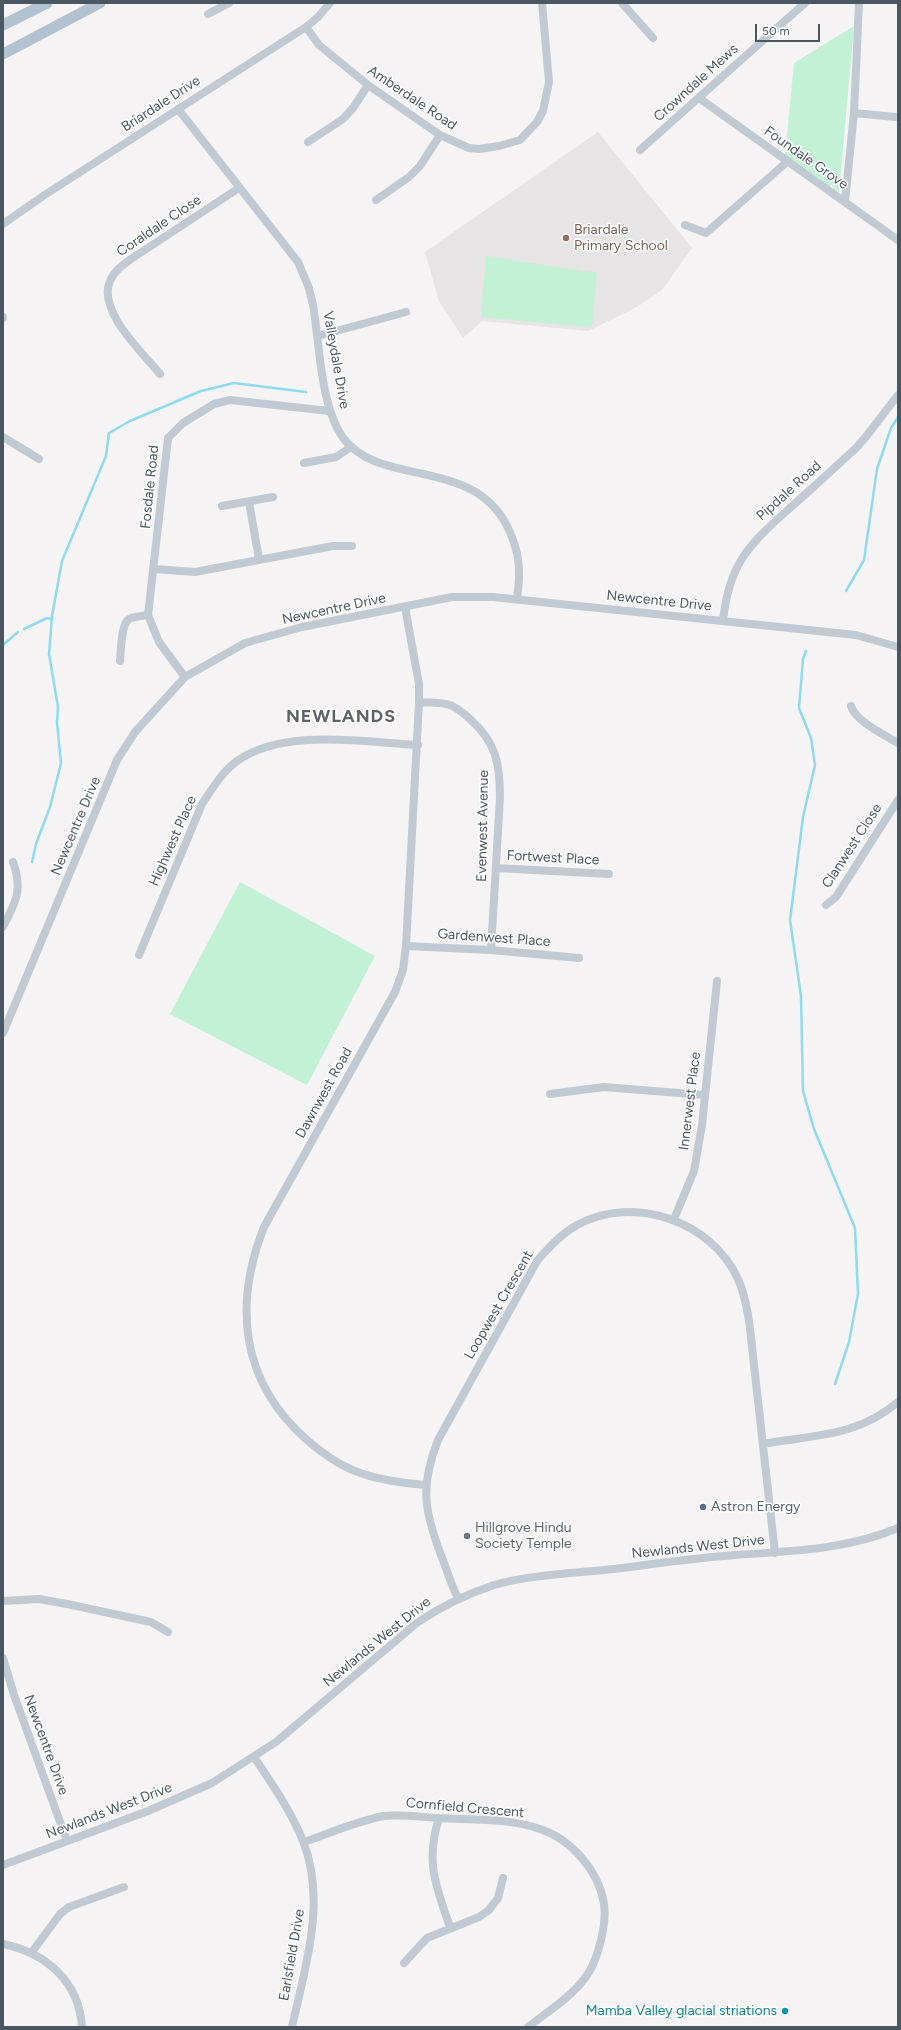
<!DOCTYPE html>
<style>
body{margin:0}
#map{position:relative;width:901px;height:2030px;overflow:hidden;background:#f5f3f3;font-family:Figtree,sans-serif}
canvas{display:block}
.frame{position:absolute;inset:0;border:4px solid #4a5661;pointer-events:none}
.scale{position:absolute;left:755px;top:24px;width:65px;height:18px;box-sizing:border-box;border:2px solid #4a5661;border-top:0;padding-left:5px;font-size:12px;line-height:14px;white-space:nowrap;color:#4a5661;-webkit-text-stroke:3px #fff;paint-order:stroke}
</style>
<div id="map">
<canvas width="901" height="2030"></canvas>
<div class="frame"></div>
<div class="scale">50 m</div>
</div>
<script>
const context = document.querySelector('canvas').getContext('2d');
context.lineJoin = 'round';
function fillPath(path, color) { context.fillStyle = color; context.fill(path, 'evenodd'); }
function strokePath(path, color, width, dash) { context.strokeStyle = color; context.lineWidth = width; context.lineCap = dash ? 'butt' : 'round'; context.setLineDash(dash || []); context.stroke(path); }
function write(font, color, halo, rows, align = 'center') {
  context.font = font + ' Figtree,sans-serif'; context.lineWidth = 3; context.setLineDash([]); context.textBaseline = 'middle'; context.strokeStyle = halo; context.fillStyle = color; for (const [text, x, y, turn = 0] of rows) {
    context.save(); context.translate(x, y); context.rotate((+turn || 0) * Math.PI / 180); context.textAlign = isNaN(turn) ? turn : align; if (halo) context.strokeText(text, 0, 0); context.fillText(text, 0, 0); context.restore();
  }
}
fillPath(new Path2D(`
 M598 132 692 248 662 290 637 307 588 331 482 321 463 338 439 301 425 252Z`), '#e6e4e5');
fillPath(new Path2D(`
 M854 26 839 193 837 190 834 191 832 184 827 188 812 174 785 156 794 63Z
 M486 256 597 273 592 325 590 327 481 317Z
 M240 882 375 956 307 1085 170 1014Z`), '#c3f1d5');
strokePath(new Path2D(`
 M846 591 864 560 877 469 891 428 898 417
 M24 629 47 618 51 619
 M3 645 18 632
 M806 651 803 659 799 708 811 738 815 765 803 817 790 920 801 996 803 1091 814 1129 855 1228 858 1294 849 1342 835 1384
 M32 862 36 844 50 807 61 763 57 723 58 707 49 654 52 616 62 561 106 456 109 433 130 421 201 391 234 383 306 392`), '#90daee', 2.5);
strokePath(new Path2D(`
 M622 3 653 38
 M208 14 229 3
 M306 27 319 45 368 85 440 135 469 148 479 149 499 146 520 140 537 122 543 111 549 82 542 3
 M699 98 898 240
 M178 109 298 262 309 288 313 305C320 345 320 407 344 439 381 487 472 457 507 526 520 552 521 570 517 599
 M854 113 895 117
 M308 142 343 119 353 108 368 85
 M640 150 805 3
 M376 200 409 177 420 166 440 135
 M845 201 854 113 859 3
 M3 224 46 194 306 27 318 17 330 3
 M685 225 706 233 788 161
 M3 317V318
 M318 336 406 312
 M160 374C143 353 97 311 110 281 114 271 123 265 131 259L239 188
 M3 437 39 459
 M304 463 336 457 351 447
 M249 502 259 559
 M222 506 273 497
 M154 569 195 572 333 546H352
 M405 607 419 684V702L406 946 403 970 395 992 264 1227C233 1306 241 1382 307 1440 321 1452 337 1464 355 1471 377 1480 402 1483 426 1485
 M723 621C729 562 750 544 791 507 813 488 834 468 855 449L865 438 898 395
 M120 661C121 651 121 624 129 619 135 616 142 616 148 615
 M185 677 159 642 148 615 168 438 183 423 214 404 230 400 329 411
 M419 702C429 703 441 702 450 705 458 708 464 714 470 719 496 742 500 764 500 797L491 950
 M851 706C855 721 885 735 898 743
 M496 868 609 874
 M826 905 836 897 898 800
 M3 927C16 902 23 889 13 862
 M406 946 491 950 579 958
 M139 955 202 804C212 789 222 772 237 761 284 728 362 742 418 745
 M3 1033 117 760 135 732 185 677 245 643 302 627 452 597H493L856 635 898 647
 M550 1094 604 1087 704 1095
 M674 1219 694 1171 702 1125 717 981
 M763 1444C813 1435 857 1437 898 1402
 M458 1598C451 1585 447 1570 441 1555 424 1510 420 1486 438 1440L537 1261C549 1247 561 1234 577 1225 633 1194 712 1221 738 1279 746 1297 749 1317 751 1338L775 1553
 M3 1601 39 1599 67 1604 151 1622 168 1632
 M3 1658 14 1695 67 1841
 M254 1757C272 1784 291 1811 303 1841 327 1901 305 1968 292 2027
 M439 1818C425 1862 436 1886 450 1927
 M304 1842C330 1833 357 1821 384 1816 402 1814 421 1817 438 1818 472 1820 508 1818 540 1829 571 1839 599 1871 604 1904 606 1920 603 1935 598 1951 595 1961 591 1970 585 1978 570 1998 547 2012 528 2027
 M3 1865 148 1811 212 1783 276 1742 418 1622C442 1606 467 1594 494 1585 528 1575 578 1573 614 1569 654 1564 694 1558 735 1555 791 1551 846 1550 898 1528
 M3 1944C46 1953 79 1981 82 2027
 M32 1952 60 1914 69 1907 124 1887
 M404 1963 427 1938 479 1917 489 1910 498 1898 503 1878`), '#c1cad2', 8);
strokePath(new Path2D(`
 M3 25 47 3
 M3 54 100 3`), '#b3c2d1', 11);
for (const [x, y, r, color] of [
 [566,238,4,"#8d6e63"],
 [703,1507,4,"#5c6f8a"],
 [467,1536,4,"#6b7280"],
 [785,2011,4,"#0f9aa8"]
]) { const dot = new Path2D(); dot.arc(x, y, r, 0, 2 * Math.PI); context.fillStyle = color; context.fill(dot); strokePath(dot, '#fff', 1.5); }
write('14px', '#4a5661', '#fff', [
 ["Crowndale Mews",696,83,-42],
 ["Amberdale Road",412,98,34],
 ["Briardale Drive",161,104,-33],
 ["Foundale Grove",806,158,35],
 ["Coraldale Close",159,226,-34],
 ["Valleydale Drive",336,360,80],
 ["Fosdale Road",150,487,-84],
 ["Pipdale Road",789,491,-42],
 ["Newcentre Drive",659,601,6],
 ["Newcentre Drive",334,609,-12],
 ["Newcentre Drive",76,826,-67],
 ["Evenwest Avenue",483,826,-89],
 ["Highwest Place",173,841,-66],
 ["Clanwest Close",852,846,-57],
 ["Fortwest Place",553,858,3],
 ["Gardenwest Place",494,938,4],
 ["Dawnwest Road",324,1093,-61],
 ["Innerwest Place",690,1101,-83],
 ["Loopwest Crescent",499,1305,-60],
 ["Newlands West Drive",698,1547,-6],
 ["Newlands West Drive",377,1642,-39],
 ["Newcentre Drive",46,1745,70],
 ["Cornfield Crescent",465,1808,5],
 ["Newlands West Drive",109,1811,-21],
 ["Earlsfield Drive",292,1955,-80]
]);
write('14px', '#785e54', '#fff', [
 ["Briardale",574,230],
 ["Primary School",574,246]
], 'left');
write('14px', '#4e5e75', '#fff', [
 ["Astron Energy",711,1507]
], 'left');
write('14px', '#5b616d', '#fff', [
 ["Hillgrove Hindu",475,1528],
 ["Society Temple",475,1544]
], 'left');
write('14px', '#0d838f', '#fff', [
 ["Mamba Valley glacial striations",777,2011]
], 'right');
context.letterSpacing = '1px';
write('bold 18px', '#5f6368', '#fff', [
 ["NEWLANDS",341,717]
]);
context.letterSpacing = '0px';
</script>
